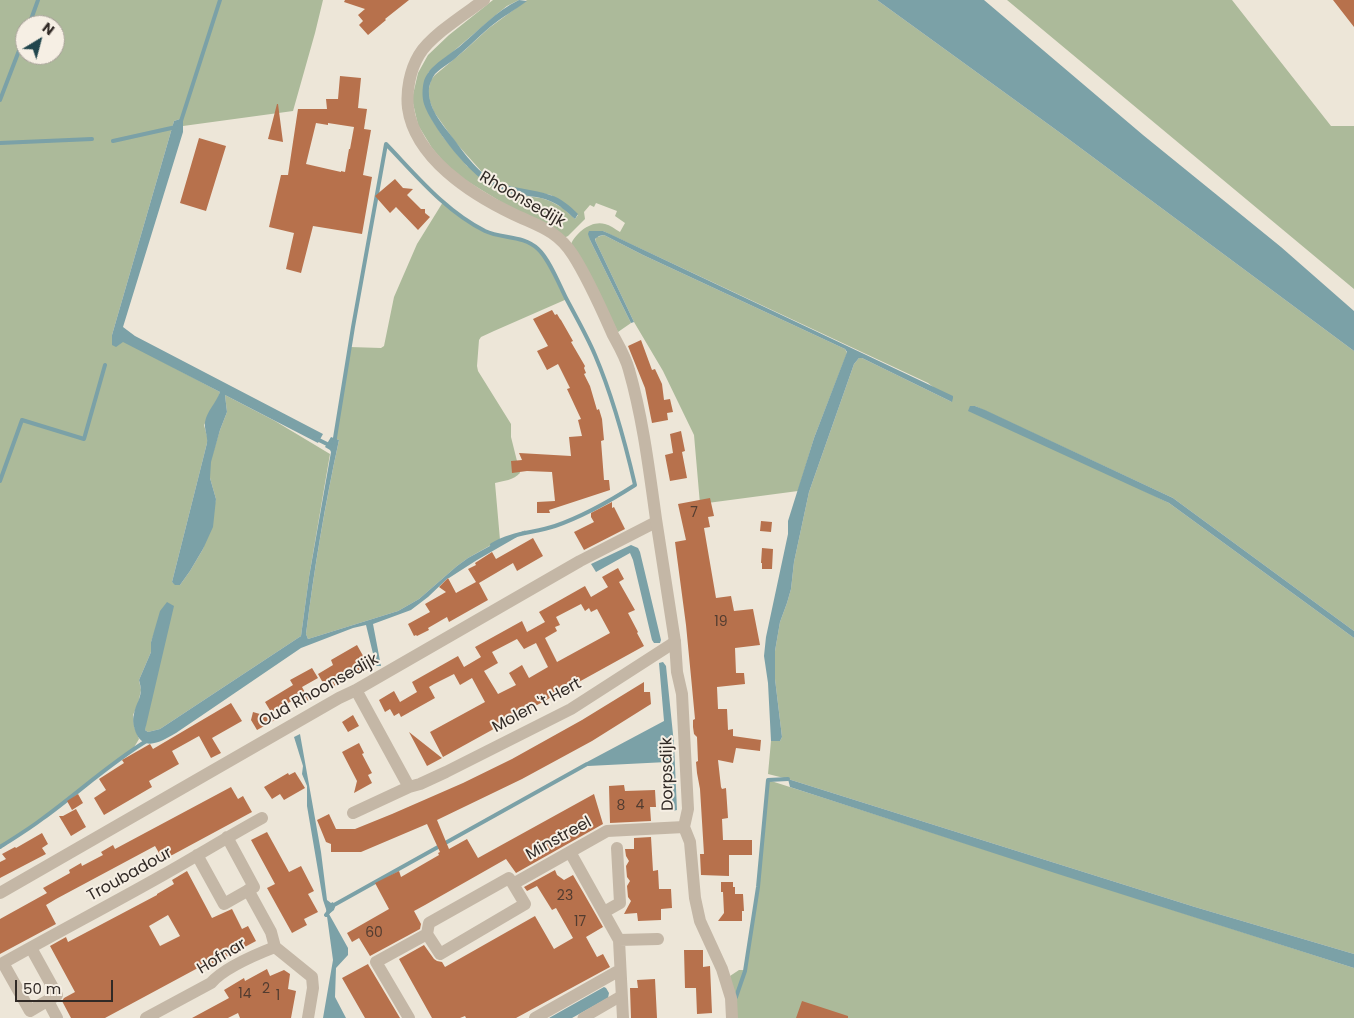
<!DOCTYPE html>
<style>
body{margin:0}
#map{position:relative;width:1354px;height:1018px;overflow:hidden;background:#ede6d8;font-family:Poppins,sans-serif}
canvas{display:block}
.north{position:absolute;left:15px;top:15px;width:50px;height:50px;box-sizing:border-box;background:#f6efe4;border:1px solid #a7a098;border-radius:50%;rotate:37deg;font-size:14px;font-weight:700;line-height:20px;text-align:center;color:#312a26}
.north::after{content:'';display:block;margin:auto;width:18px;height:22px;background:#21464d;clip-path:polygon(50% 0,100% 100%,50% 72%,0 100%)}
.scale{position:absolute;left:15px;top:980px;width:98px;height:22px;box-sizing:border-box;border:2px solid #312a26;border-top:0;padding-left:6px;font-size:15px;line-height:18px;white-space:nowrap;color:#312a26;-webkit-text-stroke:4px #f6efe4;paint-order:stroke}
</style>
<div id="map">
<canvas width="1354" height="1018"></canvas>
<div class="north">N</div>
<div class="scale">50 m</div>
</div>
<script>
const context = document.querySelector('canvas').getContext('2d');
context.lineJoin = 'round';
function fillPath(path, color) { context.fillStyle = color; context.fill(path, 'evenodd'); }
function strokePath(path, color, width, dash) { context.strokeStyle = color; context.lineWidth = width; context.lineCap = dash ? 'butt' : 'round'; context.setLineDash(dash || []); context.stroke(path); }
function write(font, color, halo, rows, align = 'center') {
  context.font = font + ' Poppins,sans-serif'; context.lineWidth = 4; context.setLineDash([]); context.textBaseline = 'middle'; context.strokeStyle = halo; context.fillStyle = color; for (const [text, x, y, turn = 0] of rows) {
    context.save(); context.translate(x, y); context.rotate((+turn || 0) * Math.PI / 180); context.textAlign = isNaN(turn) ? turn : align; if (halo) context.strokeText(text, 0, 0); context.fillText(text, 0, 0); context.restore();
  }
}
fillPath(new Path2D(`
 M0 0H323L315 33 293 111 183 126V118L174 121 112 335 220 392 217 402 204 425 207 436V443L172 582 175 584 180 585 190 571 203 549 216 499 210 478V462L220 430 227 412 225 395 275 421 330 454 309 577 301 636 160 729 148 732 145 730 155 631 151 642V652L139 680 141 690 138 704 133 715 134 726 139 739 133 749 42 820 0 847ZM25 25H55V55H25Z
 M493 0H519L507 6 497 14 428 73 430 116 443 137 467 166 511 194 541 198 550 201 563 208 575 219 578 215 551 195 514 188 491 179 482 172 456 143 434 112 429 99V88L431 80 435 75 465 50 489 28 527 0H877L1059 132 1354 351V631L1173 498 975 406H970L1169 503 1354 638V954L1195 907 788 779 768 774 771 741H780L782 737 775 679V651L780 622 787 603 791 589 794 562 809 492 854 364 859 358H862L952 402 928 383 603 231H589L590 240 631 323 618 332 571 244C576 233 591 220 605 224 610 225 615 229 620 232L625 223 615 216 617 211 596 203 594 207 590 205 584 212 585 219 568 236 564 238 516 211 452 172 432 148 418 125 412 99 418 73 428 55 449 35Z
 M1007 0H1232L1331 126H1354V289Z
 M443 202C457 213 472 226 488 232 505 239 525 235 538 249 549 260 559 285 567 299L494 331 481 337 479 340 477 366 478 371 511 424V437L520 473C514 480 503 481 495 483L500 540 468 558 457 566 419 599 398 611 308 639 306 634C314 569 325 505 339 440L334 438 350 347 381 348 384 346 394 297 417 244Z
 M604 235 643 255 845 349 847 353 814 438 798 491 700 504 694 435 663 371 634 322 595 240 597 237Z
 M768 780 1354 968V1018H737L730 976 739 970H745L758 887Z`), '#acba9a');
fillPath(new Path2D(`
 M519 0 527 1C515 10 502 17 490 27 479 36 470 46 459 55 452 62 442 67 435 74 432 78 430 83 429 88 427 107 442 124 453 138 465 154 479 175 499 183 515 189 534 189 550 195 561 198 570 206 578 214L575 219C567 212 560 205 550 201 538 196 525 196 513 194 503 192 493 186 485 181 466 170 431 125 424 104 422 98 422 88 424 81 425 77 429 71 432 68 440 60 450 54 459 47 478 31 496 11 519 0Z
 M877 0H984L1143 135 1281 247 1354 311V351L1059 132Z
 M183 118V132L123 327 135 336 323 434 318 443 225 395 227 412 220 430 211 462 210 478 216 499 213 527 203 549 190 571 180 585H175L172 582 207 443C208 436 204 429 205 422 207 411 216 403 220 392L123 342 116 347 112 345V335L174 121Z
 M589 231H603L610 234 953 396V398L952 402 862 358H859L854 364 809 492 794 562 791 589 787 603 780 622 775 651V679L782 737 780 741H771L768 683 764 656 766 637 788 534V521L814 438 847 352 845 349 643 255 604 235 599 236 595 239V240L634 322 631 323 590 240 588 234Z
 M970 406H975L985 410 1173 498 1354 631V638L1169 503 968 411Z
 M331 437 339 440C325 504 314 569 306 634L308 639 398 611 419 599 457 566 468 558 499 541 526 530 520 534H518L517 537 477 560 449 578H448L428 597 411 610 373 624 381 666H376L366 625 353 628 301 648 176 733C163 740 145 753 136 733 134 727 132 721 134 714 137 699 144 697 139 680L151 652V642L160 611 167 602 174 606 145 730 148 732 160 729 301 636 309 577 331 452 330 450 325 447Z
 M631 545 638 548 640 552 661 640 660 643H654L652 640 633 560 630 553 596 572 591 564Z
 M663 662 666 666 674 744 677 810 673 811 671 805 667 762 588 766 587 762 664 721 659 663Z
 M300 734 321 852 327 900 331 903 333 902 335 907 334 910 329 914 348 948V955L336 968 335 997 346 1018H323L333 960 326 909 323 900 307 806V786L302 774 303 766 294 737Z
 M788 779 1195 907 1354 954V968L1058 874 790 787Z
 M604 987 606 988 609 993 608 998 572 1018H549Z`), '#7ba1a7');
strokePath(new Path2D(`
 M29 25 38 0
 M0 100 25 35
 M181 121 220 0
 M113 141 176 127
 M0 143 92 139
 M315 438 331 446
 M334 444 353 327 386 144C416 175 445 211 485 231 502 239 523 235 538 249 549 259 559 284 566 298 576 317 587 336 595 355 613 397 625 442 635 485 610 501 584 516 555 526 534 533 511 533 492 545
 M0 481 22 420 84 439 105 365
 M0 847C14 838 29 829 42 819 78 793 110 763 148 740
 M326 915 334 905 587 764
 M736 997 745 971 758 887 768 780 788 779`), '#7ba1a7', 4);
fillPath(new Path2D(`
 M345 0H409L385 19 386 20 368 35 359 25 363 21 358 15 365 9 344 2Z
 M1333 0H1354V27Z
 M340 76 361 78 358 108 367 109 364 129 371 130 363 175 372 177 362 234 313 226 301 273 286 269 294 233 269 227 281 175H288L298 109H327L326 99H338ZM316 123 328 125V123L354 127 350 149H349L345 172 341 171V172L306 164Z
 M277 104H278L283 142 268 139Z
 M199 138 226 146 206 211 180 203Z
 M395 179 403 188 413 189 407 195 421 209H425V213L430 217 418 230 396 207 390 213 375 196Z
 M552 310 555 315 557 314 560 319 561 320 573 341 571 342 585 366 584 368 586 373 584 374 590 386 597 410 599 409 602 419 604 440 601 441 604 480H609L610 490 549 510 550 513H537V502L555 501 552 472 527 471 512 473 511 461 522 460 519 453 571 456 569 437 582 436 578 420 581 419 567 389 570 388 558 364 547 370 537 351 548 346 533 319Z
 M641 340 652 370 655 369 662 384 664 400 670 399 673 412 667 413 668 420 652 423 645 388 628 346Z
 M681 431 685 451 682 452 687 478 670 481 665 455 673 453 670 434Z
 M710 498 714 516 708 517 710 527 704 528 716 598 731 596 734 611 753 609 760 645 735 648 736 673H744L745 684 717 687 718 709H727L728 730 733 729V736L761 740 760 751 736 748 733 763 718 760 721 787 722 789 726 788 728 818 722 819 723 840H752V855H729V876L701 875 700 854H704L700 789 697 773 696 762 698 761 697 737 694 734 693 727V720L695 719 692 687 686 625 675 542 686 540 678 504Z
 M612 502V508L614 507 625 529 584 550 574 532 594 522 591 517V513Z
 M761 521 772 522 771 532 760 531Z
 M533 538 543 556 517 571 513 563 479 583 488 600 449 622 447 617 428 628 429 630 417 636 416 635 414 636 408 624 430 612 425 604 446 592 439 587 448 578 456 593 476 582 468 569 476 565 475 563 492 552 496 559Z
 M762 548 773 549 772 569H762V563H761Z
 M618 568 624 579 619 582 635 610 628 613 638 632 637 633 644 646 443 757 430 732 485 702 472 678 460 685 454 674 434 684 429 687 435 698 401 717 399 713 394 716 390 709 385 712 379 700 394 691 400 702 417 692 412 682 458 656 464 667 481 657 475 647 522 621 527 632 545 622 539 612 585 586 591 597 608 587 602 577ZM581 604 585 611 589 608 591 612 597 609 610 633 557 662 545 638 557 631 555 627 560 625 556 617ZM517 639 524 649 536 643 548 667 529 678 522 665 509 673 516 685 498 694 484 671 498 663 492 652Z
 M357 645 366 661 361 663 364 669 327 690 318 674 333 665 331 660Z
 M312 668 318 678 302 687 309 700 296 708 292 701 271 712 265 702 293 685 290 680Z
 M644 682V692H650L651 704 592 741 522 779 437 820 449 849 467 839 478 858 594 794 603 824 516 873 506 859 425 905 414 911 421 924 420 929 370 956 359 938 352 942 347 933 389 909 375 883 399 871 401 877 439 855 438 853 440 852 427 824 361 852H331V844L326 842 317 820 329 814 336 829H355L392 814 463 783 512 759 582 720Z
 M231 703 242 721 212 738 221 753 211 758 199 736 172 751 179 764 149 781 152 787 104 815 94 798 106 790 99 779 124 763 122 760 150 744 153 749Z
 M253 712 277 719 257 730 251 720Z
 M353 715 359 726 348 732 342 722Z
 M409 732 442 758 427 766Z
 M359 743 364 753 362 754 372 773 368 775 372 783 354 793 357 781 342 752Z
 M295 772 305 788 284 800 280 794 272 799 264 787 288 773 289 775Z
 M624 785 625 791 655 790 656 807H650L651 821 610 823 609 786Z
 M231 787 238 799 243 796 252 812 163 860 155 846 56 899 46 905 56 924 0 954V919L47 893 43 888 70 873 69 870 81 863 82 866 103 855 101 852 113 845 115 849Z
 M78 794 83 803 72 810 67 801Z
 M76 809 86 827 71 836 59 816H63Z
 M267 832 289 872 301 866 314 891 308 894 318 912 304 919 307 925 292 933 267 888 275 884 251 840Z
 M42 833 48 844 42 848 46 854 0 878V862L6 859 2 854 15 847 16 848Z
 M651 837 653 871 658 870 659 889H671L672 908 661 909V920L638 921 637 913 624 914 631 901 628 897 627 886 630 881 627 877 626 866 629 861 626 856 625 849H634V838Z
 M555 870 557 875 564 880 573 875 583 892 603 927 586 937 597 957 603 954 610 967 516 1018H466L465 1016 460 1018H432L399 959 424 945 434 959 437 961 442 962 445 967 535 916 554 949 573 938 556 908 552 910 537 886 527 891 524 887Z
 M187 871 212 918 232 909 242 929 248 926 256 941 211 965 209 962 105 1018H71L62 1001 64 998 75 992 50 946 66 937 68 942 157 895V894L174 884 172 880ZM168 915 180 936 160 946 149 926Z
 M721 882H733V887H735V894H743L744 911H742V921H718L724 913 723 892H721Z
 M684 950H703V967L710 966 712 1013 697 1014 696 988H685Z
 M368 964 369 966 400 1018H365L342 978Z
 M267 969 270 976 284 970 290 974 288 989 296 991 291 1018H240L238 1013 228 1018H192L229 998 224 990 244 978 245 981Z
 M655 979 657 1018H631L630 988H638L637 980Z
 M802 1001 848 1016V1018H796Z`), '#b7714c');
strokePath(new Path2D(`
 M583 1018 621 996`), '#c4b7a6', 11);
strokePath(new Path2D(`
 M356 690 409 787
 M353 813 409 787 420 784 446 772 571 709 675 642
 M570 852 619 940 623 1018
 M197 855 224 904 254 887 227 837
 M248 890 271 932 275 947
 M0 893 339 698 356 690 580 561 656 522
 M604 912 620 903 617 848
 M427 934 440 954 525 904 513 884
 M619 940 658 939
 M31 948 57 995 30 1011 3 963C56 933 110 905 163 875 197 856 229 836 262 818
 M48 1001 57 1018
 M146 1018 211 983C224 968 257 954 275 947L312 977 313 988 308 1018
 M409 1018 376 962 427 934 429 923 509 878 513 884 607 831 684 827
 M535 1018 620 970`), '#c4b7a6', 12);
strokePath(new Path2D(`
 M484 0C465 14 430 36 419 55 410 70 406 91 408 108 415 158 471 194 513 214 538 226 557 230 573 255 589 280 601 308 613 335 619 346 626 358 629 370 643 419 649 469 656 519 662 560 669 601 675 642L677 672 682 694 688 809 684 827 690 842 695 898 700 921 722 969 731 998 732 1018`), '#c4b7a6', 12);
write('14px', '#523c30', null, [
 ["7",694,513],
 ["19",721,622],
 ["4",640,805],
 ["8",621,806],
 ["23",565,896],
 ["17",580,922],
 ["60",374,933],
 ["2",266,989],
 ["14",245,994],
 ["1",278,996]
]);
write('16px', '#312a26', '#f6efe4', [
 ["Rhoonsedijk",522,200,30],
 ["Oud Rhoonsedijk",319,691,-29],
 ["Molen 't Hert",537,706,-28],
 ["Dorpsdijk",668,774,-91],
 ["Minstreel",559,839,-29],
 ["Troubadour",130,875,-29],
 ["Hofnar",222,957,-31]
]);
</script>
